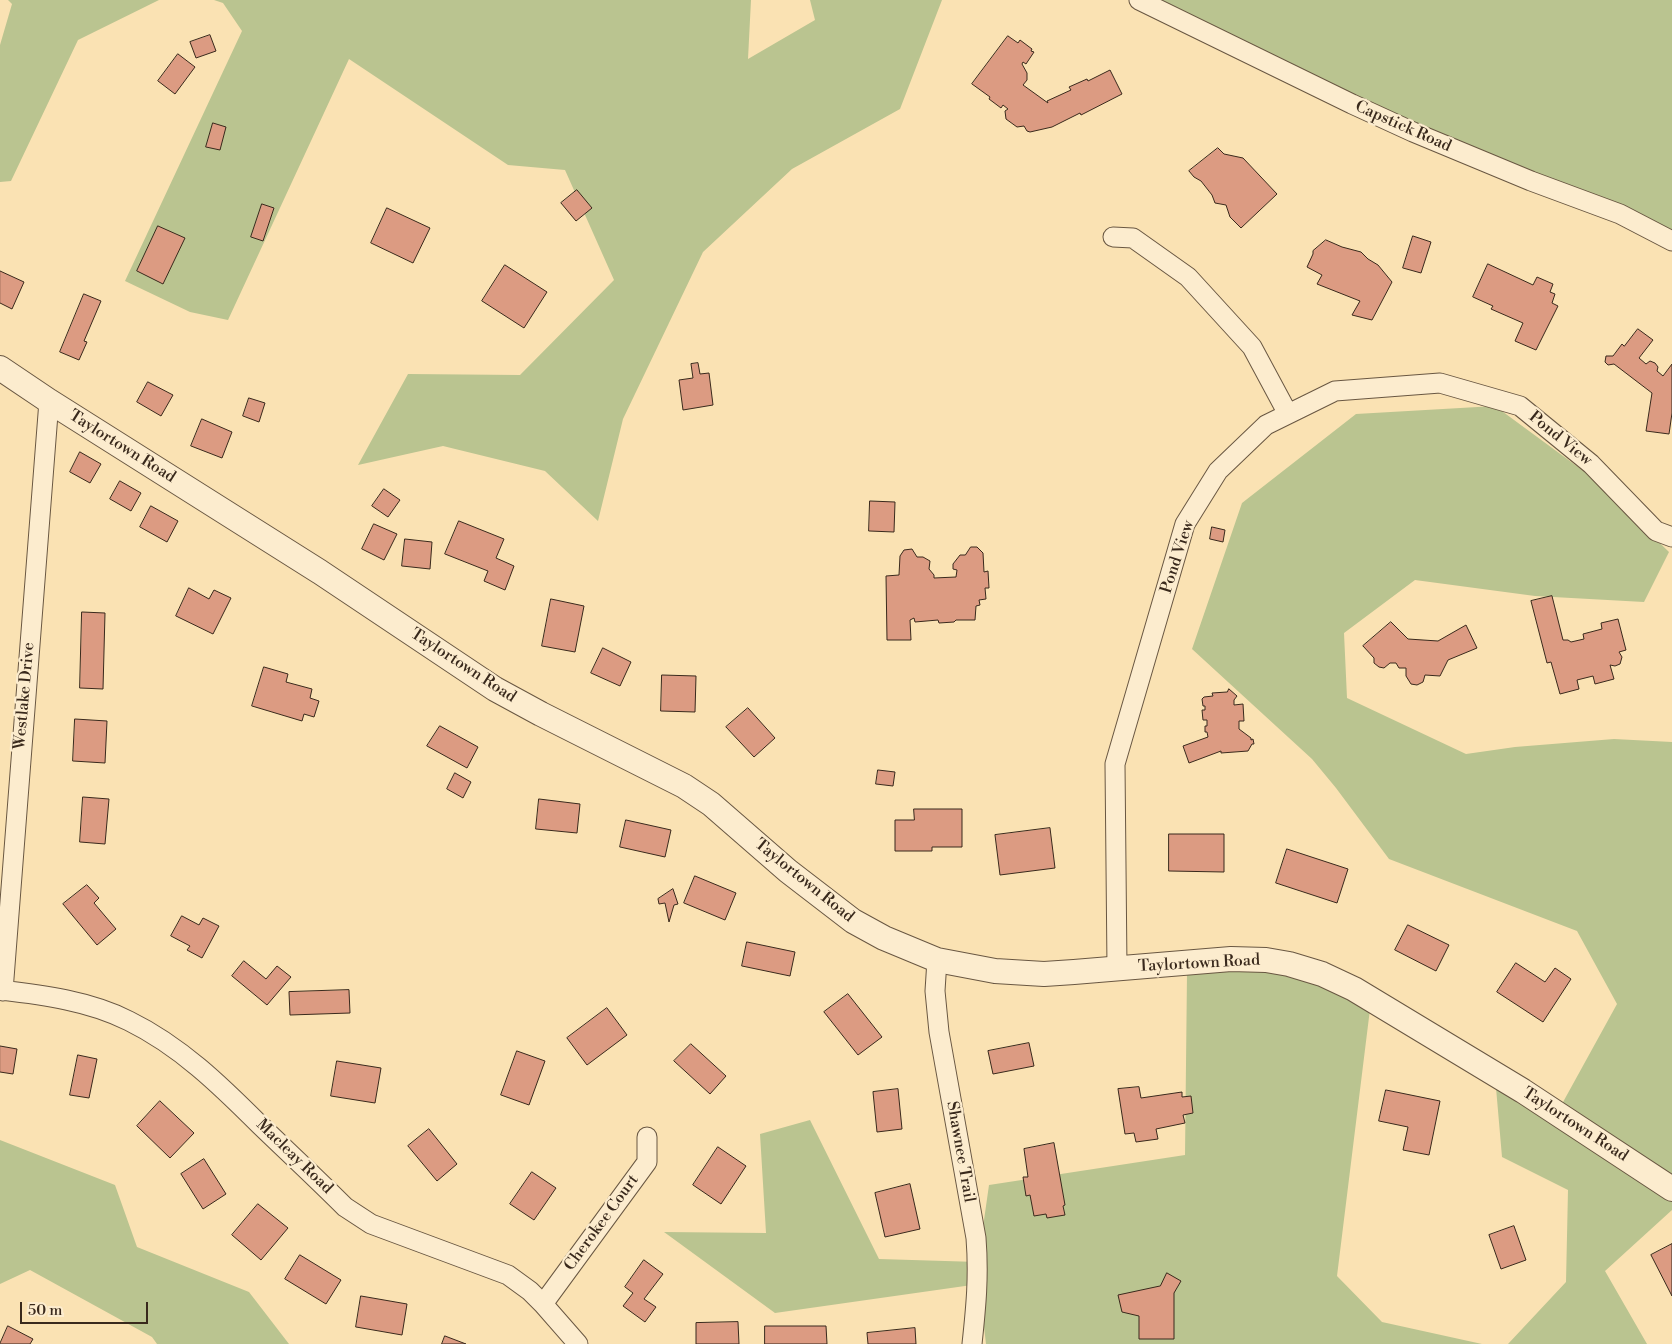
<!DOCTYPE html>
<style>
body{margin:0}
#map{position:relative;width:1672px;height:1344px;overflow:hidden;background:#fae2b3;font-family:"Libre Bodoni",serif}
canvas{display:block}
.scale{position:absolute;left:20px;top:1302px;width:128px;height:22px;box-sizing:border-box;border:2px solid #39291c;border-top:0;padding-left:6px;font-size:15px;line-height:18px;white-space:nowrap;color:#39291c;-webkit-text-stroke:4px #fcecce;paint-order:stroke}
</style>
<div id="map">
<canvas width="1672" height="1344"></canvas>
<div class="scale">50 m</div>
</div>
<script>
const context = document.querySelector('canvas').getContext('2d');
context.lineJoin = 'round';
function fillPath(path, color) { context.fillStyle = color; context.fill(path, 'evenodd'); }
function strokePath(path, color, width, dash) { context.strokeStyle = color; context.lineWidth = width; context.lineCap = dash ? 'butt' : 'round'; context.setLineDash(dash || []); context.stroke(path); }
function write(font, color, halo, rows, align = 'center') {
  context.font = font + ' "Libre Bodoni",serif'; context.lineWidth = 4.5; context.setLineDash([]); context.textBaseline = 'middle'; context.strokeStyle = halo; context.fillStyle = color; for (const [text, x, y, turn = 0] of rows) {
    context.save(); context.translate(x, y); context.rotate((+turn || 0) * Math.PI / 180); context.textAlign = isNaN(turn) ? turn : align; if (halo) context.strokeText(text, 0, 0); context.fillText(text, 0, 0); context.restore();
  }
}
fillPath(new Path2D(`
 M8 0H159L78 40 11 181 0 182V45L12 4Z
 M214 0H751L748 59 815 20 810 0H942L900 109 792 169 703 252 623 419 598 521 545 471 443 446 358 465 408 374 520 375 614 280 565 170 508 165 349 59 228 320 190 312 125 281 242 31 223 3Z
 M1158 0H1672V234L1385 118Z
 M1495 406 1593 478 1669 552 1644 602 1535 596 1415 580 1344 633 1347 698 1466 754 1515 747 1614 739 1672 742V1210L1605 1271 1647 1344H1508L1566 1282 1568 1190 1502 1157 1495 1076 1557 1113 1617 1004 1577 931 1389 859 1336 788 1312 759 1192 649 1242 503 1356 414Z
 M1281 965 1371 1001 1337 1276 1382 1322 1482 1344H986L979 1284 775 1313 664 1232 766 1233 760 1134 810 1120 879 1259 978 1262 989 1185 1185 1155 1187 974Z
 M0 1140 115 1185 137 1247 249 1292 289 1344H157L152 1337 30 1270 0 1284Z`), '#bac490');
const building = new Path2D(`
 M210 35 216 51 196 58 190 42Z
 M1008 36 1018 43 1020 40 1032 49 1031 51 1034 52 1026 64 1023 62 1022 64 1027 73V80L1023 85 1048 103 1047 101 1071 90 1069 87 1087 79 1088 81 1110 70 1122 94 1081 115 1080 113 1052 127 1030 132 1027 131 1024 126 1017 127 1006 119 1005 111 1008 109 1003 105 1001 108 989 99 990 97 972 84Z
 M178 54 195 67 175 94 158 81Z
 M213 123 226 127 220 150 206 147Z
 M1218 148 1224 154 1243 158 1277 194 1241 228 1230 217 1226 205 1215 203 1212 195 1201 181 1194 177 1189 171Z
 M577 190 592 208 576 221 561 203Z
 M262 204 274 208 263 241 251 237Z
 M387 208 430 228 413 263 371 243Z
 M158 226 185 238 163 284 137 271Z
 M1413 236 1431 242 1421 273 1403 268Z
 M1326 240 1342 247 1361 252 1368 259 1378 265 1392 282 1372 320 1352 315 1360 301 1317 284 1322 275 1307 267 1313 254V251Z
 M1488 264 1533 285 1537 277 1553 284 1550 292 1555 294 1552 303 1558 306 1536 350 1515 341 1523 323 1491 309 1493 306 1473 297Z
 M505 265 547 292 524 328 482 301Z
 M0 271 24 282 12 309 0 303Z
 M84 294 101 301 84 341 87 342 79 360 60 352Z
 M1638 329 1653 340 1639 358 1646 364 1650 361 1655 363 1658 367 1657 371 1663 376 1672 364V413L1669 434 1646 431 1652 393 1614 364 1608 365 1605 362 1606 356H1613L1622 344 1624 346Z
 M698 363 700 374 709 373 713 405 683 410 679 380 693 378 691 364Z
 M148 382 173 395 161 416 137 402Z
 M249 398 265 403 259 422 243 416Z
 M202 419 232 432 222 458 191 446Z
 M80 452 101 464 90 483 70 472Z
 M120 481 141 493 131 511 110 499Z
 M384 489 400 500 388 517 372 506Z
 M870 501 895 502 894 532 869 531Z
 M151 506 178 521 167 542 140 527Z
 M459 521 504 539 496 558 514 566 505 590 484 581 488 571 445 554Z
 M374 524 397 534 384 560 362 549Z
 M1212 527 1225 530 1223 542 1210 539Z
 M405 539 432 542 430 569 402 566Z
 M971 547H977L983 553 984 572 988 571 989 588H985L986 599 979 600 980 605 976 606 975 620H956L954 622 939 623 938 620 915 622 914 618 910 620 911 640H887L886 576 899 575 900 556 904 550 912 549 917 557H923L930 561 929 569 934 575V578L956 577 957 570 953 569V564L960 555H965Z
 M189 588 209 599 214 590 231 598 213 634 176 616Z
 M1552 596 1563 640H1568L1571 642 1584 639 1583 634 1602 629 1601 623 1618 619 1626 650 1619 652 1622 657 1620 664 1615 666 1610 665 1614 679 1595 684 1593 676 1577 680 1579 689 1560 694 1551 662 1547 663 1531 601Z
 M551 599 584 606 575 652 542 646Z
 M82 612 105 613 103 689 80 688Z
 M1391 622 1408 639 1438 641 1466 625 1477 648 1448 660 1440 676 1425 675 1423 682 1417 685 1411 684 1406 676V668H1399L1396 663H1390L1384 668 1379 667 1374 663V658L1363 646Z
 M603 648 631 662 620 686 591 673Z
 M264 667 288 674 286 682 312 689 310 698 319 701 314 717 304 714 302 721 252 706Z
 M662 675 696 676 695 712 661 711Z
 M1229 689 1237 696 1234 700V705L1243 704 1244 721H1239V729L1251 738V740L1253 739 1254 744H1252L1248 751 1221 753V751L1189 763 1183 746 1208 737 1207 732H1205V726H1207V720H1203L1202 710H1205V706H1203L1202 699 1204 697 1213 696 1212 693 1227 692Z
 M748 708 775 738 754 757 726 727Z
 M75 719 107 721 105 763 73 761Z
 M440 726 478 747 467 768 427 746Z
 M878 770 895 772 893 786 876 784Z
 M455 773 471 782 463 798 447 789Z
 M83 797 109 799 105 844 80 842Z
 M539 799 580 804 577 833 536 829Z
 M914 809H962V847H932V851H895V820H914Z
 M626 820 671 830 665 857 620 847Z
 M1050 828 1055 868 1000 875 995 835Z
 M1169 834H1224V872L1169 871Z
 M1287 849 1348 869 1337 903 1276 883Z
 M695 876 736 893 725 920 684 903Z
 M87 885 99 898 94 903 116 929 97 945 63 904Z
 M673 889 678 904 674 905 669 922 665 903 659 904 658 899Z
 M182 916 199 925 203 918 219 926 202 958 187 950 190 946 171 936Z
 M1408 925 1449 945 1436 971 1395 950Z
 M747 942 795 952 790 976 742 966Z
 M244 961 266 979 277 966 291 977 267 1005 232 976Z
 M1516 963 1545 982 1555 968 1571 979 1543 1022 1497 992Z
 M349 990 350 1013 290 1015 289 992Z
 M848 994 882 1037 858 1055 824 1012Z
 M607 1008 627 1035 587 1065 567 1038Z
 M1029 1043 1034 1066 993 1074 988 1051Z
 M691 1044 726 1076 710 1094 674 1061Z
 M0 1046 17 1049 13 1074 0 1072Z
 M517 1051 545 1061 529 1105 501 1095Z
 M78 1055 97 1059 89 1098 70 1095Z
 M337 1061 381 1068 375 1103 331 1096Z
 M1139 1087 1141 1098 1182 1092V1097L1191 1096 1193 1113 1183 1115 1185 1123 1156 1129 1158 1139 1136 1142 1134 1133 1125 1134 1118 1089Z
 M898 1089 902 1129 877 1132 873 1092Z
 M1386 1090 1440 1101 1429 1155 1403 1150 1408 1127 1379 1121Z
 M160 1101 194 1133 170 1158 137 1126Z
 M429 1129 457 1164 437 1181 408 1146Z
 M1054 1143 1065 1205 1063 1206 1065 1215 1047 1218 1046 1214 1034 1216 1030 1195 1026 1196 1023 1177H1028L1024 1149Z
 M718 1147 746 1166 721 1204 693 1185Z
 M204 1159 226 1194 203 1209 181 1174Z
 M532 1172 556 1188 534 1220 510 1204Z
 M910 1184 920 1229 885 1237 875 1193Z
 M258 1204 288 1228 261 1260 232 1235Z
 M1514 1226 1526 1260 1501 1269 1489 1235Z
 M1672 1244V1296L1651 1255Z
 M300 1255 341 1280 326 1304 285 1279Z
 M644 1260 663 1274 644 1299 656 1307 645 1322 623 1306 633 1293 625 1287Z
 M1167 1273 1181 1281 1174 1293V1339H1139V1316L1122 1312 1118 1295 1160 1286Z
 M361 1296 407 1304 402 1335 356 1327Z
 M738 1322 739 1344H696V1323Z
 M8 1326 33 1339 30 1344H0Z
 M765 1326H826L827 1344H765Z
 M915 1328 916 1344H868L867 1333Z
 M445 1336 466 1344H442Z`);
fillPath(building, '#dc9b82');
strokePath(building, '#39291c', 1);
const minor = new Path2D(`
 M1139 0 1352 104 1413 132 1531 181 1620 214 1672 241
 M1113 237 1133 238 1188 277 1252 347 1288 414
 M937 960 935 991 939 1032 976 1238C979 1276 976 1307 972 1344
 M1117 968 1115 764 1185 524 1218 471 1266 425 1335 391 1440 383 1520 406 1591 464 1656 531 1672 537
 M0 990C43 995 90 1001 129 1021 180 1046 220 1085 260 1125 288 1152 317 1179 345 1207L371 1224 508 1275 530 1291 543 1304 578 1344
 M3 991 49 401
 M543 1304 647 1162V1137`);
const tertiary = new Path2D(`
 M0 368 49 401 320 572 495 689 541 714 684 786 711 804 788 871 853 921 884 938 937 960 995 971 1044 974 1074 972 1231 959 1266 960 1289 964 1322 974 1354 989 1523 1091 1672 1189`);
strokePath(minor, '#695742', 21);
strokePath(tertiary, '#695742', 26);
strokePath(minor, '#fcecce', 19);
strokePath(tertiary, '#fcecce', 24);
write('16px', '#39291c', '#fcecce', [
 ["Capstick Road",1403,127,24],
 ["Pond View",1560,439,39],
 ["Taylortown Road",122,447,32],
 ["Pond View",1178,557,-72],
 ["Taylortown Road",463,666,33],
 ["Westlake Drive",25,696,-85],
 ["Taylortown Road",804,881,39],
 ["Taylortown Road",1199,964,-3],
 ["Taylortown Road",1575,1125,33],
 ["Shawnee Trail",960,1152,80],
 ["Macleay Road",294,1157,44],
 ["Cherokee Court",602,1223,-54]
]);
</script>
